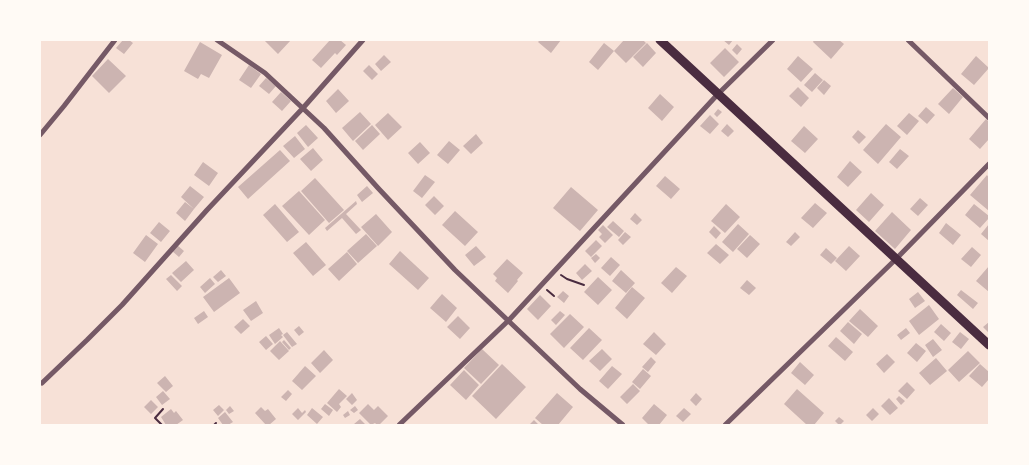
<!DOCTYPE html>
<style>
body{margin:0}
#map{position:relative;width:1029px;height:465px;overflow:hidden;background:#f7e1d7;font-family:Signika,sans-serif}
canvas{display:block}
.frame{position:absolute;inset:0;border:41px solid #fffaf5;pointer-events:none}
</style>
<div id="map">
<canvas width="1029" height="465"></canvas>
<div class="frame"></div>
</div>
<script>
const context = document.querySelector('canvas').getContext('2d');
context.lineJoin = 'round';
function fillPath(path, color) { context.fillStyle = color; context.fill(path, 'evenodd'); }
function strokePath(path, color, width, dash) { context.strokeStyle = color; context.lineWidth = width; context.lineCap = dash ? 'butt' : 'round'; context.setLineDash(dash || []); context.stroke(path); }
fillPath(new Path2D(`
 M123 40H129L133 43 124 54 116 48Z
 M264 40H291L278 54Z
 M330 40H340L346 45 337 55 335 53 321 68 312 60Z
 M540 40H561L551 53 538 42Z
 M624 40H643L646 43 626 63 614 51 598 70 589 62 604 43 614 51Z
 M723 40H733L729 45Z
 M814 40H839L844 44 831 59 813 42Z
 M200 42 222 55 209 78 201 74 198 79 184 71Z
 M647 43 656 53 643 67 633 57Z
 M737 44 742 49 737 55 732 50Z
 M725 48 739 62 724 77 710 63Z
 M384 55 391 62 381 71 375 64Z
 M798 56 813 69 801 82 787 69Z
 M976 56 989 68 974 85 961 74Z
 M108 59 126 76 109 93 92 76Z
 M249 65 261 74 251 88 239 80Z
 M369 65 378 74 372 80 363 71Z
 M815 73 823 80 812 92 804 85Z
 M266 78 276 86 269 94 259 86Z
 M824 80 831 86 824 95 817 88Z
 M798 87 809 98 801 107 789 96Z
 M953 88 963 97 949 114 938 104Z
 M338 89 349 101 336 113 326 101Z
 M281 92 291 101 282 111 272 102Z
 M660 94 674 107 662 121 648 108Z
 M926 107 935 115 927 124 918 116Z
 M718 109 722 112 717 117 714 114Z
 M360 112 371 124 353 141 342 128Z
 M388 113 402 127 388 140 375 125Z
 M909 113 919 121 907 135 897 126Z
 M710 115 719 124 710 134 700 126Z
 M986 119 989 122V139L980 149 969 139Z
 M727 124 734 131 728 137 721 131Z
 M886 124 901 137 878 164 863 150Z
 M306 125 318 138 308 147 297 133Z
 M372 125 380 134 363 150 355 141Z
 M804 126 818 139 805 153 791 141Z
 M858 130 866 137 859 144 852 137Z
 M476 134 483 143 471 154 463 146Z
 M295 136 305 149 294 158 283 146Z
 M449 141 460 150 448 164 437 155Z
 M420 142 430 153 418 164 408 153Z
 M313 148 323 160 311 171 300 159Z
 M900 149 909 156 897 169 889 162Z
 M280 150 290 161 248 199 238 187Z
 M850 161 862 172 848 187 837 177Z
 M203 162 218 173 209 186 194 175Z
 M425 175 435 182 422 198 413 191Z
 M987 175 989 178V211L970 195Z
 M665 176 680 189 671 199 656 186Z
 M315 178 344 210 329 223 301 191Z
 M190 186 204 197 194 209 181 197Z
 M367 186 373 193 362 202 357 195Z
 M571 187 598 210 580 231 553 208Z
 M299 191 325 220 309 235 282 206Z
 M871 193 884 205 869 222 856 210Z
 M434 196 444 206 435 215 425 205Z
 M920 198 928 205 918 216 910 209Z
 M356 201 357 204 346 214 361 230 356 234 342 218 327 231 325 228Z
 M185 202 194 209 185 221 176 213Z
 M815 203 827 213 813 228 801 218Z
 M275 204 299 232 287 242 263 215Z
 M726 204 740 217 725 233 711 221Z
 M974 204 989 216V218L980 228 965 215Z
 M455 211 478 232 465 246 442 225Z
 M892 212 911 230 895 249 875 231Z
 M635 213 642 220 637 225 630 219Z
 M376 214 392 232 378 246 361 227Z
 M613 221 624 231 619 237 607 227Z
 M159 222 170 231 161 242 150 233Z
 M946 223 961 235 953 245 939 233Z
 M738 224 749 234 733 252 722 242Z
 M989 224V241L981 234Z
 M603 225 613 235 605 243 599 237 602 234 598 230Z
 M714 226 721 233 716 239 709 232Z
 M625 232 631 237 623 245 618 240Z
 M795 232 800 237 791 246 786 242Z
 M366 234 377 246 358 263 347 251Z
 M146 235 158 244 145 262 133 253Z
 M750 235 760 244 747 258 737 249Z
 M596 240 602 246 591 257 585 251Z
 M306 242 326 265 313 276 293 253Z
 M716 244 729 255 720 264 707 253Z
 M177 245 184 251 179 257 172 251Z
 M476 246 486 257 474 266 465 255Z
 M849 246 860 256 846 271 835 261Z
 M972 247 981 255 971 267 961 259Z
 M826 248 837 258 831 264 820 255Z
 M400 251 429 278 418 290 389 264Z
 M347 252 357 264 339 281 328 269Z
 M596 254 600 258 595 263 591 258Z
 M611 257 620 265 610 276 601 268Z
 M507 259 523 273 517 280 518 281 508 293 495 281 497 278 493 274Z
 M186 261 194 270 181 282 172 273Z
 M585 264 592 271 582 280 576 273Z
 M989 266V292L976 281Z
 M676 267 687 276 672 293 661 283Z
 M221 270 226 276 218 282 213 277Z
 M621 270 635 283 626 293 612 281Z
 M171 275 182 286 177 291 166 279Z
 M598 277 612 290 598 305 584 292Z
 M210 278 215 284 205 293 200 287Z
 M229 278 240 293 214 312 203 297Z
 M747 280 756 288 749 295 740 288Z
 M632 287 645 298 627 319 615 308Z
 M961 290 978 303 973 309 957 295Z
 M563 291 569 296 564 303 557 297Z
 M918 292 925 301 915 308 909 299Z
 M442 294 457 308 446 322 430 308Z
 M540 295 551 306 538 320 527 309Z
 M256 301 263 313 251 321 243 310Z
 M929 305 939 319 919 335 909 321Z
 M860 309 878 326 868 337 849 321Z
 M204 311 208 317 198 324 194 318Z
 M560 311 565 315 556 325 551 320Z
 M570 314 584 327 564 348 550 334Z
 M458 316 470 328 460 339 447 327Z
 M243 319 250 326 241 334 234 327Z
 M848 322 862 334 854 344 840 331Z
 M989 322V333L983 327Z
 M941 324 951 333 944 341 934 332Z
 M299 326 304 332 299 336 294 330Z
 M279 328 283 334 281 335 283 337 275 344 269 335Z
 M589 328 602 340 583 360 570 348Z
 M906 328 910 333 901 340 897 335Z
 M287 332 297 344 292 347 283 335Z
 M654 332 666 344 656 355 643 344Z
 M960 332 969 339 961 349 952 342Z
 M266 336 273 344 266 350 259 342Z
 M836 337 853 352 845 361 828 346Z
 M933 339 942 350 933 357 925 345Z
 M284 340 291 348 289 350 282 342Z
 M280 341 289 351 279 360 270 351Z
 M916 343 926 351 917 362 907 353Z
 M482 349 499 365 481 384 464 368Z
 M602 349 612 359 600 371 589 361Z
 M324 350 333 360 320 373 311 363Z
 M968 351 980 363 959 382 948 370Z
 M887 354 895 362 884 373 876 364Z
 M651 357 656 362 648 372 642 367Z
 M936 358 947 371 930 385 919 373Z
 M800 362 814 375 805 385 791 373Z
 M502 364 526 387 496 419 472 396Z
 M980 364 989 372V379L982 387 969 376Z
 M305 366 316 376 302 390 292 381Z
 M612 366 622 374 608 389 599 381Z
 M643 369 651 376 640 389 632 382Z
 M464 370 479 385 466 400 450 385Z
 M165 376 173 386 166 392 157 383Z
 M907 382 915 390 907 399 898 391Z
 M633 384 640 391 627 404 620 397Z
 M339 389 347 396 339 404 341 407 337 412 327 403Z
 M797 389 824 413 814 425H807L784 404Z
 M288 390 292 394 286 401 281 397Z
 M163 391 170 399 162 405 156 397Z
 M352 393 357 400 352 405 346 399Z
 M557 393 573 407 558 425H543L535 418Z
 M696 393 702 399 696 406 690 400Z
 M899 396 905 401 901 405 896 399Z
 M889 398 898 408 890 415 881 406Z
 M151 400 158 407 151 414 144 407Z
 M325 404 333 410 329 416 321 409Z
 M368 404 374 410 378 406 388 416 379 425H377L375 423 371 425 359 413Z
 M654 404 667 415 659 425H649L642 418Z
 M219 405 224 410 218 416 213 410Z
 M230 406 234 411 229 414 226 410Z
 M355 406 358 410 354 413 350 410Z
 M261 407 265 411 268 409 276 419 269 425H266L255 413Z
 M298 408 302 413 305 410 306 412 298 420 292 414Z
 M312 408 323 417 317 424 307 415Z
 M684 408 691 414 683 422 676 416Z
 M873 408 879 414 872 421 866 415Z
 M171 409 174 413 176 411 183 420 176 425H171L170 424 166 425 161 417Z
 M348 411 350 415 345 418 343 415Z
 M225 412 233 422 228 425H223L218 418Z
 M839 417 844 421 840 425H839L835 421Z
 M360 419 366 425 354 424Z
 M534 420 539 425H529Z`), '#ccb4b1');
strokePath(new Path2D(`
 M561 275 567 279 584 285
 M547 290 554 296
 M162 425 155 418 163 409
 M214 425 216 423`), '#4a2c40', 2);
strokePath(new Path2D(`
 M217 40 265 73 324 128 378 188 455 270 580 389 623 425
 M908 40 989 118
 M40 135 64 106 115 40
 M42 383 87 340 122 305 207 210 303 108 363 40
 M399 425 509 320 718 94 773 40
 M725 425 896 259 989 164`), '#755966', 5);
strokePath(new Path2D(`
 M660 40 989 345`), '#4a2c40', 9);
</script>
